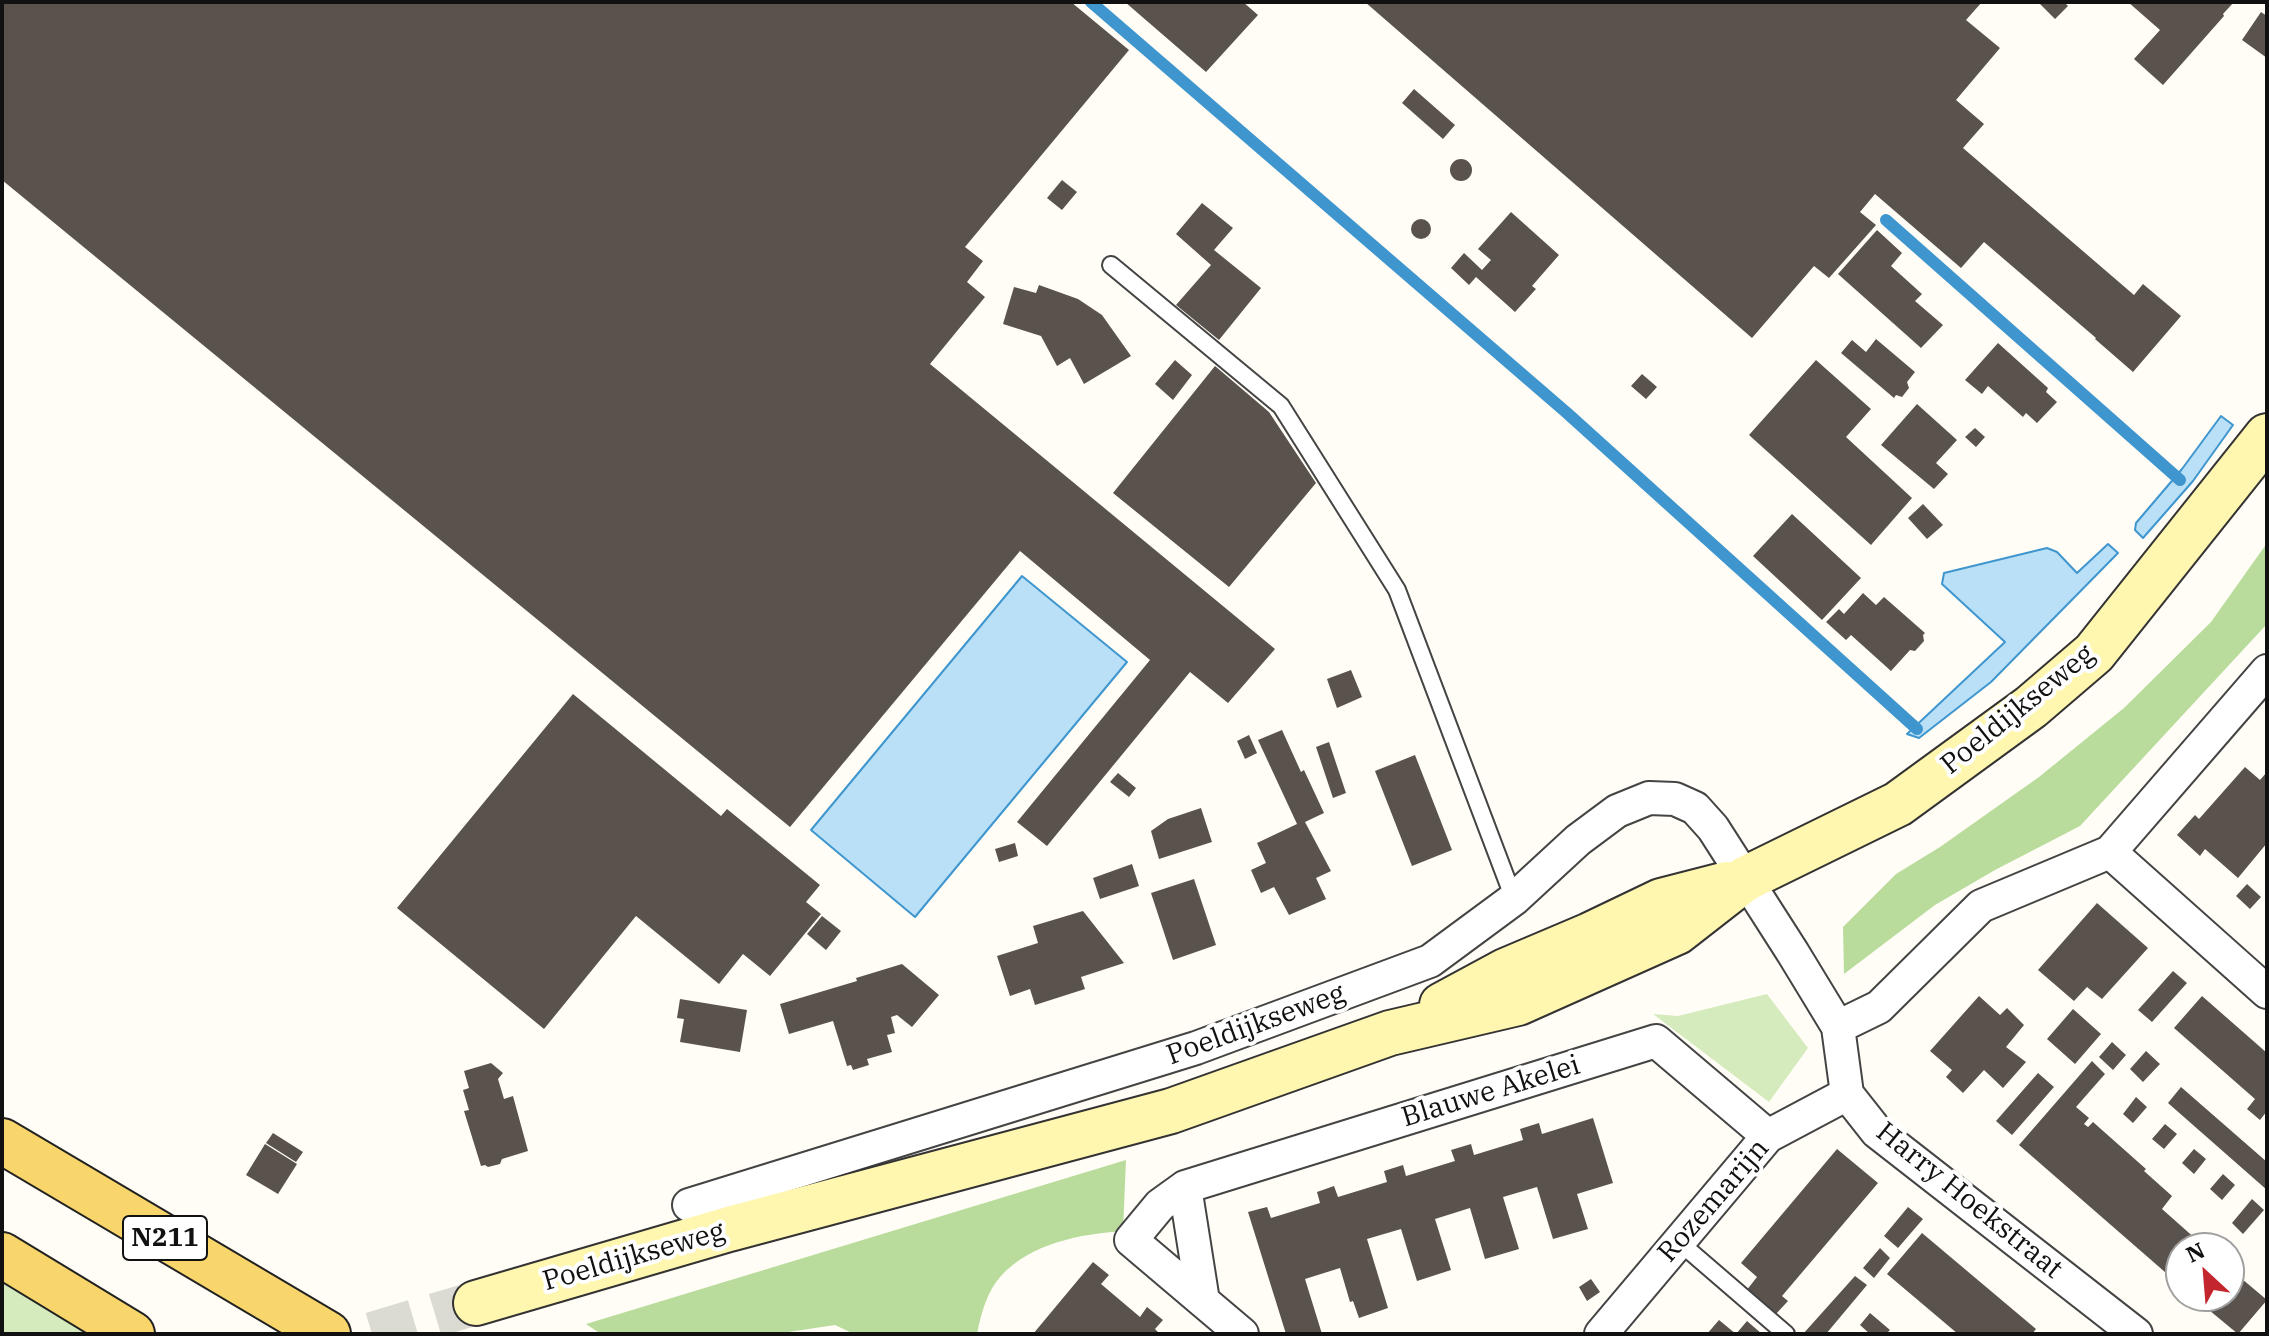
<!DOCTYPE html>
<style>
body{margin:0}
#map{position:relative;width:2269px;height:1336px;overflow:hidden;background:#fffdf5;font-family:"IBM Plex Serif",serif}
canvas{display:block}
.frame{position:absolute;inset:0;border:4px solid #111;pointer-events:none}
.north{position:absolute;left:2165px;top:1232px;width:80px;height:80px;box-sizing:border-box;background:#fff;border:2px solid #a0a0a0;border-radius:50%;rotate:334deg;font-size:22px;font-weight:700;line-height:32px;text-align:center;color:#111}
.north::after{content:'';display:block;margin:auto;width:28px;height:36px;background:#c4262e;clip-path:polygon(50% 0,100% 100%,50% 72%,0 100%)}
</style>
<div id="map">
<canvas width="2269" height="1336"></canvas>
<div class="frame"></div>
<div class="north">N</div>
</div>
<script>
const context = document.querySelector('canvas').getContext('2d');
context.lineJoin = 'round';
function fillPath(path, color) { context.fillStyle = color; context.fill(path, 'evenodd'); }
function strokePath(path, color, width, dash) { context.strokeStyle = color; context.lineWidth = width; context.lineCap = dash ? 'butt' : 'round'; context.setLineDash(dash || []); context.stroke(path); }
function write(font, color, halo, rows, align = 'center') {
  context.font = font + ' "IBM Plex Serif",serif'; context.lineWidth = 8; context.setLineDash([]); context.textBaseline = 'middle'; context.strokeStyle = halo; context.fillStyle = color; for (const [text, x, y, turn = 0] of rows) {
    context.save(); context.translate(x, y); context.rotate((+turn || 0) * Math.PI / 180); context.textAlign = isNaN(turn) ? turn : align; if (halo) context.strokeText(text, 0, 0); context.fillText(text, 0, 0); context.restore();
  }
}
fillPath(new Path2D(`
 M1767 994 1808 1048 1769 1102 1653 1014 1678 1016Z
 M2 1277 91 1334H2Z`), '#d5ebbd');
fillPath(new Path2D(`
 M2267 543V624L2080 826 1995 870 1935 905 1844 974 1843 927 1896 874 1940 847 2039 777 2124 708 2211 622Z
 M1126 1160 1123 1231C1081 1234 1031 1243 1001 1276 987 1291 981 1314 977 1334H854L835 1325 775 1334H601L586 1324Z`), '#b9dc9c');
const water = new Path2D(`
 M2221 416 2233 425 2193 481 2143 538 2135 530 2136 523 2182 469Z
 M2108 544 2118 553 1991 682 1919 738 1907 734 2005 642 1942 584 1944 573 2047 548 2057 552 2077 573Z
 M1022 576 1127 662 915 917 811 830Z`);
fillPath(water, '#b9e0f7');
strokePath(water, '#3f96cf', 2);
strokePath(new Path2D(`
 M1091 2 1567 413 1917 729
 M1886 220 2180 480`), '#3f96cf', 12);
fillPath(new Path2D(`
 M2 2H1071L1129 50 965 247 983 261 967 282 985 297 930 364 1275 649 1228 703 1190 672 1047 846 1017 822 1150 660 1020 551 790 827 2 180Z
 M1125 2H1243L1258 15 1206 72Z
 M1365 2H1982L1966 20 2000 48 1956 100 1984 124 1963 148 2134 295 2143 284 2181 316 2133 372 2095 339 2096 338 1984 242 1961 268 1875 194 1860 212 1876 225 1829 278 1814 266 1752 338Z
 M2038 2H2064L2068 6 2055 19Z
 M2128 2H2234L2223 14 2224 16 2163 85 2134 59 2160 30Z
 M2261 12 2267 16V58L2242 40Z
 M1414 89 1455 125 1443 139 1402 103Z
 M1450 170a11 11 0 1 1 22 0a11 11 0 1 1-22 0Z
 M1062 180 1077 192 1062 210 1047 198Z
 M1202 203 1233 228 1214 250 1261 288 1219 340 1176 305 1211 265 1176 234Z
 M1511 212 1559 255 1532 286 1536 289 1515 312 1476 277 1469 285 1451 268 1464 253 1482 270 1491 260 1478 249Z
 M1411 229a10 10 0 1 1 20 0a10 10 0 1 1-20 0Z
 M1877 230 1902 253 1891 266 1922 294 1915 301 1943 325 1921 348 1838 274Z
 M1039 285 1078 299 1102 315 1131 356 1084 384 1070 358 1057 366 1041 336 1003 324 1014 287 1036 293Z
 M1876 339 1915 372 1907 382 1909 388 1902 397 1896 395 1894 398 1841 353 1852 340 1866 352Z
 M1998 343 2048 388 2046 392 2057 402 2037 423 2026 413 2023 417 1988 386 1982 394 1965 380Z
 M1175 360 1192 375 1173 400 1155 384Z
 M1816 360 1871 409 1846 437 1912 498 1871 545 1749 435Z
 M1215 366 1269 412 1316 483 1229 587 1113 493Z
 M1642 374 1657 387 1646 399 1631 386Z
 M1917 404 1957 440 1936 463 1948 474 1934 489 1881 445Z
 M1975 428 1985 437 1976 447 1965 437Z
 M1923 504 1943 525 1927 539 1908 518Z
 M1792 514 1861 578 1822 620 1753 556Z
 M1863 593 1876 605 1884 597 1925 633 1923 635 1924 641 1915 651 1910 650 1891 671 1851 635 1846 640 1826 622 1839 609 1844 614Z
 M1351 670 1362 697 1337 708 1327 679Z
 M573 694 721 816 727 809 820 885 806 902 821 914 770 976 743 954 719 984 636 916 544 1029 397 908Z
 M1282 730 1301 772 1304 770 1324 813 1305 822 1331 871 1316 878 1326 899 1289 915 1274 887 1261 893 1251 870 1266 863 1257 843 1297 824 1258 740Z
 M1249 735 1257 753 1245 759 1237 741Z
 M1329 742 1346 793 1333 798 1316 747Z
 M1415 755 1452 850 1412 866 1375 771Z
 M2245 767 2260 780 2267 772V843L2238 878 2205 849 2200 856 2177 835 2195 815 2199 819Z
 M1118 773 1136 788 1129 797 1110 782Z
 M1201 808 1212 842 1159 859 1151 831 1168 819Z
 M1015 843 1018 856 999 862 995 849Z
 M1132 864 1139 886 1100 899 1093 878Z
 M1194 879 1216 945 1173 960 1151 893Z
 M2247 884 2261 897 2250 909 2236 896Z
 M2097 903 2148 948 2102 999 2087 987 2074 1001 2038 970Z
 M1083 911 1124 963 1081 977 1085 989 1035 1005 1030 989 1010 996 997 956 1038 943 1033 926Z
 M822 916 841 931 826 950 807 934Z
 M902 964 939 995 912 1027 897 1015 891 1017 895 1033 887 1035 892 1052 867 1059 869 1065 853 1070 851 1065 847 1066 833 1021 789 1034 780 1004 857 981 856 978Z
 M2173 971 2187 983 2152 1022 2138 1010Z
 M1979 996 2000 1015 2007 1008 2024 1025 2006 1047 2026 1062 2003 1088 1984 1070 1963 1093 1946 1077 1952 1070 1930 1051Z
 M2202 996 2267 1053V1111L2260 1120 2247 1109 2255 1099 2174 1028Z
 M680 999 747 1010 740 1052 680 1042 684 1019 677 1018Z
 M2073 1009 2101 1034 2075 1064 2047 1039Z
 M2112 1042 2126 1055 2113 1070 2099 1057Z
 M2146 1051 2160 1064 2143 1082 2130 1069Z
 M2092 1061 2105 1074 2076 1107 2089 1118 2084 1124 2088 1127 2093 1122 2146 1169 2144 1171 2172 1196 2162 1209 2206 1248H2181V1286L2019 1145Z
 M491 1063 503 1073 498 1079 504 1099 513 1096 528 1151 502 1159 500 1164 488 1167 485 1165 481 1166 464 1111 469 1110 463 1090 469 1088 464 1071Z
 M2038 1073 2054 1087 2012 1135 1996 1121Z
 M2181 1087 2267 1162V1190L2168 1103Z
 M2136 1097 2147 1107 2133 1123 2123 1114Z
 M1593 1118 1613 1183 1577 1194 1588 1229 1553 1239 1537 1187 1503 1197 1519 1249 1485 1259 1470 1208 1435 1219 1451 1270 1417 1281 1401 1229 1367 1239 1388 1308 1359 1318 1353 1301 1350 1302 1340 1268 1305 1279 1322 1334H1286L1248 1212 1267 1207 1271 1218 1320 1203 1317 1192 1334 1186 1338 1197 1387 1182 1384 1171 1403 1165 1406 1176 1455 1161 1451 1150 1471 1144 1474 1155 1523 1140 1520 1129 1539 1123 1542 1134Z
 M2165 1124 2177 1134 2164 1149 2152 1139Z
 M273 1133 303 1152 296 1162 266 1143Z
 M265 1144 297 1164 278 1194 246 1175Z
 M1837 1149 1878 1183 1782 1296 1788 1301 1775 1315 1746 1291 1757 1277 1741 1263Z
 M2194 1149 2206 1159 2194 1174 2182 1163Z
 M2223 1174 2235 1185 2222 1200 2210 1189Z
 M2252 1199 2264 1210 2243 1234 2232 1223Z
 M1908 1207 1923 1219 1898 1248 1884 1236Z
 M1922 1233 2036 1329 2032 1334H1958L1887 1274Z
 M1880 1248 1890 1258 1874 1278 1863 1268Z
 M1093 1262 1109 1275 1101 1284 1140 1317 1147 1307 1163 1320 1155 1329 1160 1334H1033Z
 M2229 1268 2267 1300 2238 1334 2192 1296H2229Z
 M1855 1276 1867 1285 1826 1334H1803Z
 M1591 1279 1600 1292 1587 1301 1579 1287Z
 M1870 1313 1890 1330 1886 1334H1870L1860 1325Z
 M1719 1320 1736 1334 1747 1321 1762 1334H1707Z`), '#5a524d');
strokePath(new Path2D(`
 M372 1334 476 1303`), '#dbdad3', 44, [44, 22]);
const lane = new Path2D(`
 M1111 265 1281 406 1397 590 1514 899
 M1678 1241 1786 1334`);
const street = new Path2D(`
 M2110 852 2267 992
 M1838 1027 1879 1007 1981 906 2110 852 2267 671
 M1185 1187 1160 1205 1131 1240 1203 1301
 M689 1205 1196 1048 1430 961 1514 899 1578 840 1617 811 1649 798 1675 799 1695 808 1713 828 1793 953 1838 1027 1847 1094 1877 1132 2136 1334
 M1242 1334 1203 1301 1185 1187 1656 1041 1768 1136
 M1601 1334 1768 1136 1847 1094`);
const secondary = new Path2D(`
 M1442 1005 1505 971 1590 935 1661 901 1727 884
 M476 1303 729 1229 1171 1111 1390 1033 1518 1003 1677 932 1745 879 1898 804 2031 707 2094 653 2267 436`);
const primary = new Path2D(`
 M2 1141 328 1334
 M2 1255 132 1334`);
strokePath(lane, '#444', 20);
strokePath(street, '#444', 36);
strokePath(secondary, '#333', 48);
strokePath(primary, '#222', 48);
strokePath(lane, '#fff', 16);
strokePath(street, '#fff', 32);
strokePath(secondary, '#fff6b0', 44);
strokePath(primary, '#f9d66b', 44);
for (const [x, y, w] of [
 [165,1238,84]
]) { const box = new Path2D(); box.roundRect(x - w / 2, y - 22, w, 44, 6); context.fillStyle = '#fff'; context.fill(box); strokePath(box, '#111', 2); }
write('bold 26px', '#111', null, [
 ["N211",165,1238]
]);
write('28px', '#111', '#fff', [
 ["Poeldijkseweg",2018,710,-39],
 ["Poeldijkseweg",1256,1025,-20],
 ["Blauwe Akelei",1491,1092,-17],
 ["Rozemarijn",1714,1201,-49],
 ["Harry Hoekstraat",1969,1201,39],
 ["Poeldijkseweg",634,1257,-16]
]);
</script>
